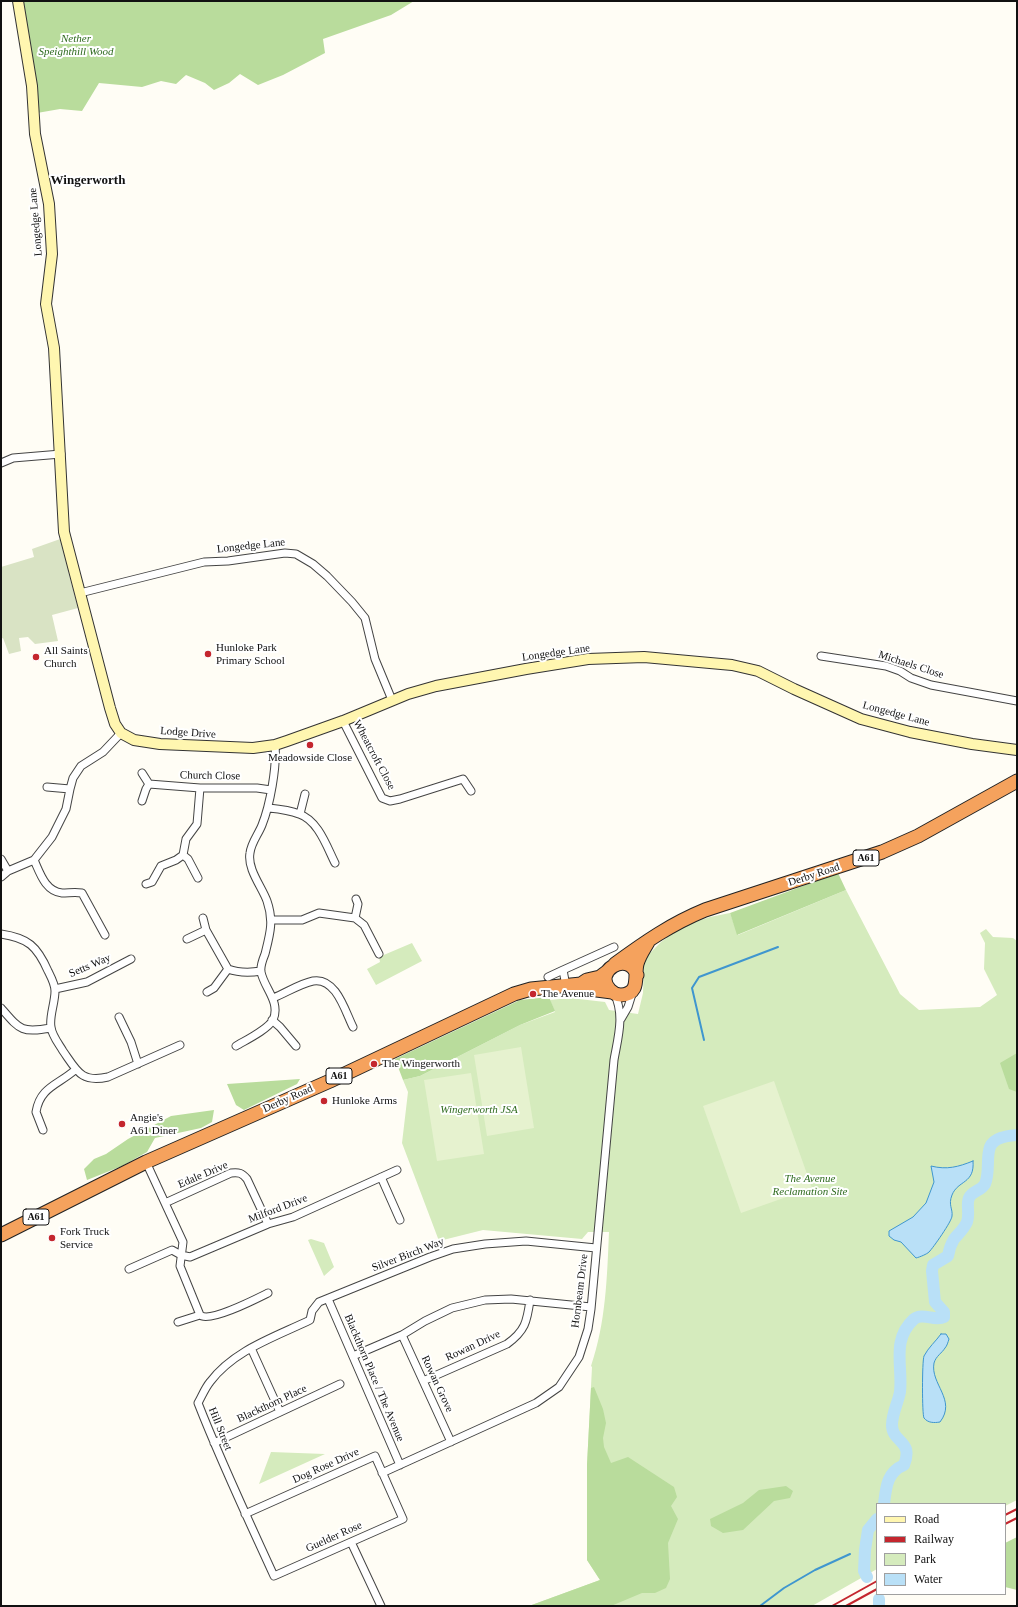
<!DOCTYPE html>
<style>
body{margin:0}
#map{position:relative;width:1018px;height:1607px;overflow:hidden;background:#fffdf5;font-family:Georgia,serif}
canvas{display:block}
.frame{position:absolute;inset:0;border:2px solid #111;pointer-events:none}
.legend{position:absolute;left:876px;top:1503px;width:130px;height:92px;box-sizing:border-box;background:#fff;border:1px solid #a0a0a0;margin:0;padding:5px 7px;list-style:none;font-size:12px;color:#111}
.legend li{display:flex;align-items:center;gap:8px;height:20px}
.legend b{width:20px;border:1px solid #a0a0a0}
</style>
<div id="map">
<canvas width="1018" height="1607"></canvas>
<div class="frame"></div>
<ul class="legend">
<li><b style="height:5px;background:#fff6b0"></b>Road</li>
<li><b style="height:5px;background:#c4262e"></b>Railway</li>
<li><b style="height:11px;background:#d5ebbd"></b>Park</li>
<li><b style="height:11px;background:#b9e0f7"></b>Water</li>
</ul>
</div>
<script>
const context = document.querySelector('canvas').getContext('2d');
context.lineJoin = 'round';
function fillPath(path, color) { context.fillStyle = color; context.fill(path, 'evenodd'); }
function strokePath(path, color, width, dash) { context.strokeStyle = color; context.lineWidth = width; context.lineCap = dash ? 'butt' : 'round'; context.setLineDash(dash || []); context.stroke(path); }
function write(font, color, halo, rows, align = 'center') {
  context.font = font + ' Georgia,serif'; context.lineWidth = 4; context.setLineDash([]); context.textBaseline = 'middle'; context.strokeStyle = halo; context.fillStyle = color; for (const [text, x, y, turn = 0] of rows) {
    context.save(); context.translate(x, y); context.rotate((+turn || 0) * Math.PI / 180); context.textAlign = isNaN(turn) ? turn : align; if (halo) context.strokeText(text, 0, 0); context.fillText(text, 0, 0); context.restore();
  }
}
fillPath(new Path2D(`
 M846 890 900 994 919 1010 980 1007 997 995 984 969 985 943 980 933 986 929 993 937 1013 938 1017 941V1500L1005 1506V1504H877V1569L812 1606H529L600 1580 587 1560V1465L592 1367 591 1366C606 1322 607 1278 609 1232H588L582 1239 483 1230 439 1241 402 1143 408 1092 403 1080 420 1076 520 1025 555 1012 550 1000 570 998 605 1002 609 1010 638 1014 643 993 644 964 649 954 661 942 683 926 710 917 730 913 738 935Z
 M412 943 422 961 376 985 367 969 380 962 379 957Z
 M311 1239 324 1243 334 1267 324 1276 308 1240Z
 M271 1452 325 1454 259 1484Z`), '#d5ebbd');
fillPath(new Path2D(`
 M22 1H414L391 15 323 39 325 53 283 75 258 85 240 74 229 83 214 90 205 83 186 75 176 84 161 81 142 87 99 83 82 111 60 109 37 113Z
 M838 873 846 890 737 935 730 913Z
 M549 997 555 1011 520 1025 420 1076 403 1080 395 1059 520 1000Z
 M1017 1053V1092L1009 1089 1000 1063Z
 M300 1079 297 1084 244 1110 236 1105 227 1084Z
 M214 1110 212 1122 201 1128 155 1138 147 1152 122 1166 87 1180 84 1169 94 1159 106 1154 128 1139 171 1116Z
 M594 1387 603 1409 606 1423 603 1438 604 1447 611 1463 628 1457 674 1487 677 1497 671 1506 678 1519 668 1543 670 1579 666 1588 655 1593H642L611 1606H529L600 1580 587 1560V1465L591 1388Z
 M786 1486 793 1491 790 1498 774 1501 743 1530 723 1533 711 1526 710 1519 743 1503 759 1490Z
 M1017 1537V1590L1005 1587V1543Z`), '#b9dc9c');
fillPath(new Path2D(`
 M63 538 69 575 78 608 52 615 58 641 35 644 28 637 19 638 21 651 9 654 3 638 1 639V567L34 557 32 549Z`), '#d9e3c4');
fillPath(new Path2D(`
 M521 1047 534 1128 487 1136 474 1055Z
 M471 1073 484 1154 437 1161 424 1080Z
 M774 1081 812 1188 741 1213 703 1106Z`), '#e6f2cf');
const water = new Path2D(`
 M973 1161C975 1184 958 1180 952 1195 948 1205 953 1209 952 1216 952 1221 933 1248 929 1252 927 1254 920 1257 916 1258L901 1242 894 1240 889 1236V1231L913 1217 926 1203 934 1182 931 1166C947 1170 958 1167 973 1161Z
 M941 1334H946L949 1339C948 1342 947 1346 945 1348 942 1353 936 1356 934 1363 930 1384 957 1400 940 1422 934 1423 928 1423 924 1418 922 1415 922 1361 924 1356 928 1348 936 1341 941 1334Z`);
fillPath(water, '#b9e0f7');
strokePath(water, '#3f96cf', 1);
strokePath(new Path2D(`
 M704 1040 692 988 699 977 778 947
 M760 1606 784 1588 815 1570 850 1554`), '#3f96cf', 2);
strokePath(new Path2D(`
 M884 1504C886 1487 887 1472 904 1465 914 1440 892 1443 892 1425 892 1413 898 1403 900 1392 903 1366 891 1340 914 1319 923 1312 935 1322 944 1317V1312L935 1302 932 1271 933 1265 948 1256C949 1250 951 1244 954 1239 959 1233 964 1229 967 1222 970 1214 966 1204 969 1198 972 1191 981 1191 985 1184 990 1172 986 1158 990 1147 994 1137 1008 1136 1017 1135
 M867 1577 864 1571 865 1550 868 1530 877 1519
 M879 1599V1606`), '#b9e0f7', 12);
const street = new Path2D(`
 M1 463 13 458 61 454
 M80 593 204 562 228 561 285 553 296 554 313 564 327 576 352 602 365 618 375 659 392 700
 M821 656 886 666 900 671 911 678 931 685 1017 701
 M343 721 382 798 390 801 400 799 463 779 471 791
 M142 773 149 784
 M47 787 70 789
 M142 801 146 789 149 784 200 788H257L271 790
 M268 808C278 809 289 810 299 814 318 820 327 847 335 863
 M300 814 305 794
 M183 855 188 859 198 878
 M1 859 8 871
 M34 860C40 873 45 891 62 893 69 893 75 892 82 893L105 935
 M1 877 8 871 34 860 52 837 66 809 70 789 73 778 81 766 103 752 121 733
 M146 884 152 882 161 866 176 860 183 855 186 839 197 824 200 788
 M356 899 358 904 355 918 364 925 379 954
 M203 918 206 930
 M272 920H302L319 913 355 918
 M1 934C28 938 37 946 48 971 51 977 55 984 55 991 55 1003 49 1017 51 1027 52 1036 59 1044 63 1051 77 1071 81 1083 108 1077L180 1045
 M187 939 206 930 228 969 214 988 207 992
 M228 969C239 973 249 973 261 971
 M548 977 563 970
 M566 986 563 970 614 947
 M55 989 87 982 131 959
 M273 998C286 993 299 984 313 981 336 977 345 1011 353 1027
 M1 1008C20 1030 21 1033 51 1028
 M119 1017 131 1042 138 1064
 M621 1019 628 1007 633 991
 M272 1020 280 1027 296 1046
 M236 1046C246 1040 267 1030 273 1020 281 1002 264 988 261 972 260 966 263 959 265 954 270 934 274 921 267 901 262 887 247 869 250 853 251 843 258 835 262 825 270 805 277 767 275 745
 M43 1130 36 1112C40 1087 58 1085 75 1070
 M146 1162 183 1242 180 1266 200 1315C209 1323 256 1299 268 1293
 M381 1177 400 1220
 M165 1203 231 1173C239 1172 242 1173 247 1179L268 1224
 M129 1269 172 1250 181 1255 190 1257 268 1224 293 1217 397 1170
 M328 1299 400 1465
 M178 1322 200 1315
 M402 1335 451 1442
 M251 1348 280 1412
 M353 1356 402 1335 425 1321 452 1308 485 1300 511 1299 591 1307
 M423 1381 507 1344C525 1331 527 1322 530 1300
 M214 1443 340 1384
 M382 1473 536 1403 559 1387 579 1357 588 1329 591 1309 614 1060C618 1037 625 1015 614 993
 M245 1514 375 1456 403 1519 274 1576C248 1519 221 1462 198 1403 202 1396 205 1388 210 1382 234 1350 275 1337 310 1320L312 1311 319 1302 430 1257 453 1249 485 1244 526 1241 596 1248
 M351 1542 381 1606`);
const secondary = new Path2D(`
 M18 1 32 86 35 134 49 204 52 254 46 304 54 348 64 532 110 708 115 724 121 733 134 740 160 744 253 748 275 745 287 741 343 721 408 694 436 686 526 669 588 659 644 657 732 665 758 671 794 689 861 719 910 732 972 744 1017 750`);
const highway = new Path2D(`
 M615 964C645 942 671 924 705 910L882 852 918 836 1017 781
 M637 975C628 949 592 972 610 990 613 993 617 995 621 995 641 994 634 976 637 964 639 956 644 949 648 942
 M581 984 589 989 612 992
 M1 1235 146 1162 330 1081 514 994 531 989 581 984 587 980 600 977 608 971`);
strokePath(street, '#444', 9);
strokePath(secondary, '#333', 12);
strokePath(highway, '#222', 15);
strokePath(street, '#fff', 7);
strokePath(secondary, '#fff6b0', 10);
strokePath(highway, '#f5a25d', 13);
strokePath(new Path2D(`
 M1005 1515 1017 1509
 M1005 1524 1017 1518
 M832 1606 877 1581
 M846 1606 877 1589`), '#c4262e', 2);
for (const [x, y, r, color] of [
 [208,654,4,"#c4262e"],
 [36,657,4,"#c4262e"],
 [310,745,4,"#c4262e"],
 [533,994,4,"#c4262e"],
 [374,1064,4,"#c4262e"],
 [324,1101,4,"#c4262e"],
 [122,1124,4,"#c4262e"],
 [52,1238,4,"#c4262e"]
]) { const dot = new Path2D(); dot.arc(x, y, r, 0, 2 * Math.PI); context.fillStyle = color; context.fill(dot); strokePath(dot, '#fff', 1.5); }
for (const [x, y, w] of [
 [866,858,26],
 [339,1076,26],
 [36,1217,26]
]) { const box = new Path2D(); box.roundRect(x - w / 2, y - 8, w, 16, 3); context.fillStyle = '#fff'; context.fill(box); strokePath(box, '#111', 1); }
write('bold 10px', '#111', null, [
 ["A61",866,858],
 ["A61",339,1076],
 ["A61",36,1217]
]);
write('italic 11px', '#2f6b1f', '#fff', [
 ["Nether",76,39],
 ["Speighthill Wood",76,52],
 ["Wingerworth JSA",479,1110],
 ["The Avenue",810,1179],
 ["Reclamation Site",810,1192]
]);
write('11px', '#111', '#fff', [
 ["Longedge Lane",36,222,-95],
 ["Longedge Lane",251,546,-6],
 ["Longedge Lane",556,653,-8],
 ["Michaels Close",911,665,18],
 ["Longedge Lane",896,714,15],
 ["Lodge Drive",188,733,4],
 ["Wheatcroft Close",374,755,62],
 ["Church Close",210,776,1],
 ["Derby Road",814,875,-18],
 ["Setts Way",90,966,-23],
 ["Derby Road",288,1099,-24],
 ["Edale Drive",203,1175,-23],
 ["Milford Drive",278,1209,-21],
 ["Silver Birch Way",408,1255,-21],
 ["Hornbeam Drive",580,1291,-83],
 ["Rowan Drive",473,1346,-25],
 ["Blackthorn Place / The Avenue",374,1378,67],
 ["Rowan Grove",437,1384,65],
 ["Blackthorn Place",272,1404,-25],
 ["Hill Street",220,1429,68],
 ["Dog Rose Drive",326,1466,-24],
 ["Guelder Rose",334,1537,-24]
]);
write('11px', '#111', '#fff', [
 ["Hunloke Park",216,648],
 ["Primary School",216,661],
 ["All Saints",44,651],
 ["Church",44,664],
 ["Meadowside Close",310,758,"center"],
 ["The Avenue",541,994],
 ["The Wingerworth",382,1064],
 ["Hunloke Arms",332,1101],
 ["Angie's",130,1118],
 ["A61 Diner",130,1131],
 ["Fork Truck",60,1232],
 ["Service",60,1245]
], 'left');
write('bold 13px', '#111', '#fff', [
 ["Wingerworth",88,181]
]);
</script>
